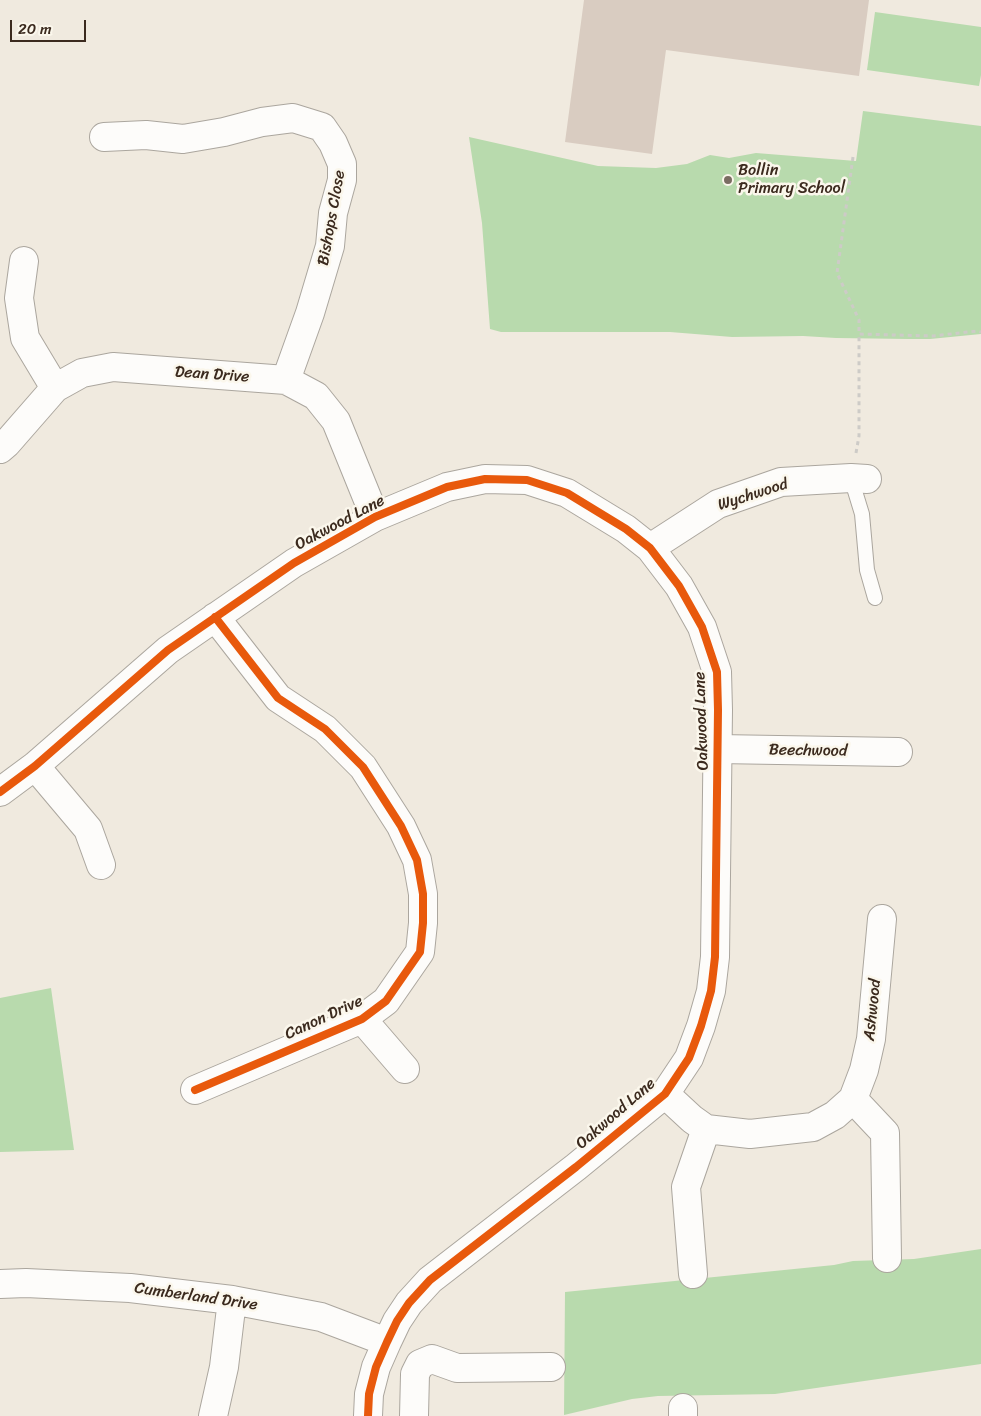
<!DOCTYPE html>
<style>
body{margin:0}
#map{position:relative;width:981px;height:1416px;overflow:hidden;background:#f0eadf;font-family:Sriracha,sans-serif}
canvas{display:block}
.scale{position:absolute;left:10px;top:20px;width:76px;height:22px;box-sizing:border-box;border:2px solid #3b2a1e;border-top:0;padding-left:6px;font-size:15px;line-height:18px;white-space:nowrap;color:#3b2a1e;-webkit-text-stroke:4px #fbf7ec;paint-order:stroke}
</style>
<div id="map">
<canvas width="981" height="1416"></canvas>
<div class="scale">20 m</div>
</div>
<script>
const context = document.querySelector('canvas').getContext('2d');
context.lineJoin = 'round';
function fillPath(path, color) { context.fillStyle = color; context.fill(path, 'evenodd'); }
function strokePath(path, color, width, dash) { context.strokeStyle = color; context.lineWidth = width; context.lineCap = dash ? 'butt' : 'round'; context.setLineDash(dash || []); context.stroke(path); }
function write(font, color, halo, rows, align = 'center') {
  context.font = font + ' Sriracha,sans-serif'; context.lineWidth = 5; context.setLineDash([]); context.textBaseline = 'middle'; context.strokeStyle = halo; context.fillStyle = color; for (const [text, x, y, turn = 0] of rows) {
    context.save(); context.translate(x, y); context.rotate((+turn || 0) * Math.PI / 180); context.textAlign = isNaN(turn) ? turn : align; if (halo) context.strokeText(text, 0, 0); context.fillText(text, 0, 0); context.restore();
  }
}
fillPath(new Path2D(`
 M875 12 981 27V75L979 86 867 70Z
 M863 111 981 126V334L930 339H908L836 338 803 336 732 337 670 332H501L490 329 482 223 469 137 598 166 656 168 687 164 710 155 729 158 756 153 856 161Z
 M51 988 74 1150 0 1152V998Z
 M981 1249V1364L775 1394 658 1396 632 1399 564 1415 565 1292 834 1265 853 1261 914 1259Z`), '#b8daad');
fillPath(new Path2D(`
 M584 0H869L859 76 666 50 652 154 565 142Z`), '#d9ccc1');
const lane = new Path2D(`
 M851 478 862 514 867 570 875 598`);
const street = new Path2D(`
 M104 137 146 135 183 139 224 132 262 122 293 118 322 127 333 143 342 164V180L333 213 330 246 310 313 286 380
 M24 261 19 298 25 338 55 388
 M0 449 7 443 55 388 82 373 113 367 286 380 316 396 336 421 375 517
 M650 548 718 504 781 482 851 478 867 479
 M718 749 898 752
 M35 766 88 829 101 865
 M0 792 35 766 168 650 294 563 375 517 447 487 485 479 527 480 567 493 626 529 650 548 679 586 702 627 717 672 718 710 715 957 711 991 701 1026 689 1058 665 1094 576 1167 430 1280 409 1303 397 1321 387 1342 376 1367 369 1394 368 1416
 M362 1019 405 1069
 M195 1090 362 1019 386 1001 420 952 423 923V894L417 860 401 826 363 767 325 729 278 698 215 617
 M665 1094 692 1119 706 1129 750 1134 813 1127 835 1115 853 1099 864 1070 871 1039 882 919
 M853 1099 885 1133 887 1258
 M693 1274 686 1187 706 1129
 M0 1284 26 1283 130 1288 232 1300 321 1317 387 1342
 M213 1416 224 1367 232 1300
 M414 1416 415 1374 420 1364 432 1359 457 1368 551 1367
 M683 1416V1408`);
strokePath(lane, '#aba69e', 16);
strokePath(street, '#aba69e', 30);
strokePath(new Path2D(`
 M853 157 837 273 859 320V334
 M856 453 859 436V334L933 336 977 331 981 332`), '#cdcbc7', 3, [4, 4]);
strokePath(lane, '#fdfcfa', 14);
strokePath(street, '#fdfcfa', 28);
strokePath(new Path2D(`
 M0 792 35 766 168 650 294 563 375 517 447 487 485 479 527 480 567 493 626 529 650 548 679 586 702 627 717 672 718 710 715 957 711 991 701 1026 689 1058 665 1094 576 1167 430 1280 409 1303 397 1321 387 1342 376 1367 369 1394 368 1416
 M195 1090 362 1019 386 1001 420 952 423 923V894L417 860 401 826 363 767 325 729 278 698 215 617`), '#e8590c', 8);
for (const [x, y, r, color] of [
 [728,180,5,"#7a6d62"]
]) { const dot = new Path2D(); dot.arc(x, y, r, 0, 2 * Math.PI); context.fillStyle = color; context.fill(dot); strokePath(dot, '#fbf7ec', 2); }
write('16px', '#3b2a1e', '#fbf7ec', [
 ["Bollin",738,171],
 ["Primary School",738,189]
], 'left');
write('16px', '#3b2a1e', '#fbf7ec', [
 ["Bishops Close",332,218,-80],
 ["Dean Drive",212,375,4],
 ["Wychwood",753,495,-18],
 ["Oakwood Lane",340,523,-28],
 ["Oakwood Lane",702,721,-92],
 ["Beechwood",808,751,1],
 ["Ashwood",873,1010,-84],
 ["Canon Drive",324,1018,-25],
 ["Oakwood Lane",616,1114,-41],
 ["Cumberland Drive",196,1297,8]
]);
</script>
